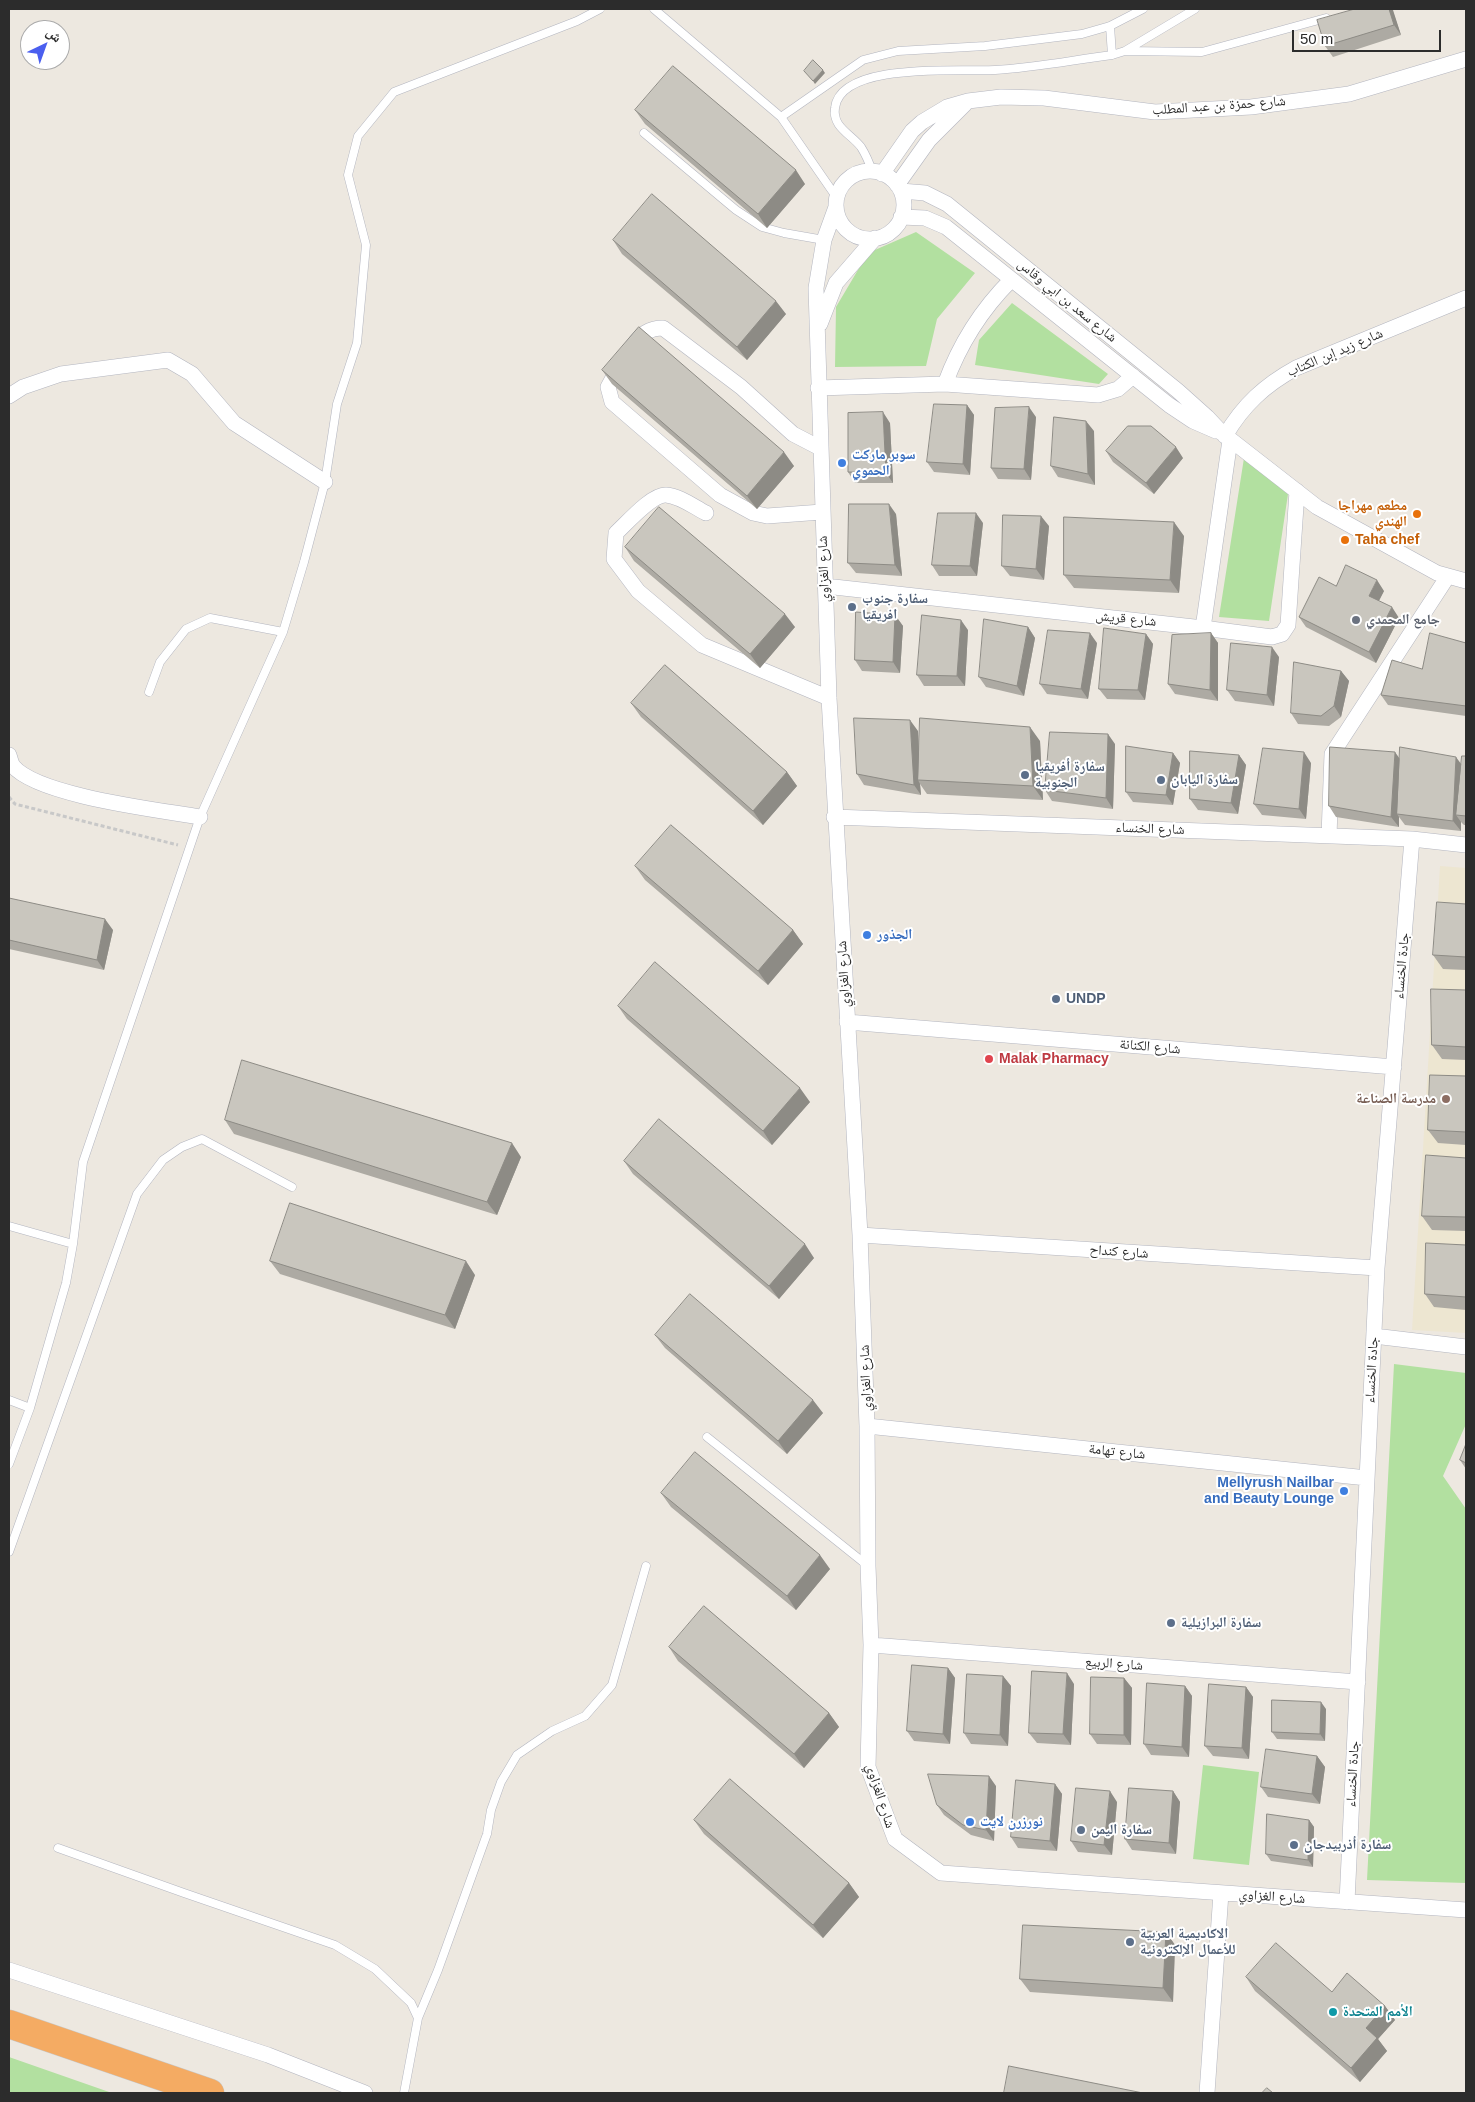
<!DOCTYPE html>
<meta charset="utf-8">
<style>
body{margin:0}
#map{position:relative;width:1475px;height:2102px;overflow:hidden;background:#ede8e0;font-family:Helvetica,"Noto Naskh Arabic",sans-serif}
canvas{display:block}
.frame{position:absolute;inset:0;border:10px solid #2c2c2c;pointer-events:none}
.north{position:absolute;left:20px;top:20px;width:50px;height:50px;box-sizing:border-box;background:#fff;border:1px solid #ababab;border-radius:50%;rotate:42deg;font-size:14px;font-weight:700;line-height:20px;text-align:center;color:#2c2c2c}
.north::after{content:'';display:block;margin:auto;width:18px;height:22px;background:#4b5fef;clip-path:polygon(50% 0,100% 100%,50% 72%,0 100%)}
.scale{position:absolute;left:1292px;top:30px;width:149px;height:22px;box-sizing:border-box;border:2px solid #2c2c2c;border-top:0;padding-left:6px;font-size:15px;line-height:18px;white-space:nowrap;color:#2c2c2c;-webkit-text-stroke:4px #fff;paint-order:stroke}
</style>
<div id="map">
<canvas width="1475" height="2102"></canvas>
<div class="frame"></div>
<div class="north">ش</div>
<div class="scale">50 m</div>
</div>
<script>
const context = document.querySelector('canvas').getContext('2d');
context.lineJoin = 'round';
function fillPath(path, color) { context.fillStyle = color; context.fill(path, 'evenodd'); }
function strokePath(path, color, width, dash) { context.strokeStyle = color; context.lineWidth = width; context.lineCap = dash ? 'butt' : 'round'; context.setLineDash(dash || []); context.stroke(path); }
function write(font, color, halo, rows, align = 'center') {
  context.font = font + ' Helvetica,"Noto Naskh Arabic",sans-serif'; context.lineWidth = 4; context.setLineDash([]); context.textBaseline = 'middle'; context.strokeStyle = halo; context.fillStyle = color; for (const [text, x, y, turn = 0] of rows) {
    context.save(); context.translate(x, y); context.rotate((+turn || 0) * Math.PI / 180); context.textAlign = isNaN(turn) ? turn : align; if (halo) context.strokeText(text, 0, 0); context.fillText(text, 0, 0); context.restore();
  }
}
fillPath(new Path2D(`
 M1440 866 1466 868V1333L1412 1330Z`), '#ede6d1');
fillPath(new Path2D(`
 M916 232 975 273 937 319 926 366 835 367 836 307 868 253Z
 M1012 303 1108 374 1099 384 975 365 979 340Z
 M1244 458 1288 494 1269 621 1219 617Z
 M1394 1364 1466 1373V1424L1443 1476 1466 1509V1883L1367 1880Z
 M1203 1765 1259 1772 1249 1865 1193 1859Z
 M9 2057 112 2093H9Z`), '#b2e0a0');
const lane = new Path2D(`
 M654 9 781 117 837 198
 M1110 26 1112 55
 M1125 51 1202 52 1326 18
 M781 117 863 60 898 51 985 46 1082 34 1110 26 1143 9
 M644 133 736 210 762 227 784 233 824 240
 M872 171C869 162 866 155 861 147 851 134 832 127 835 108 840 61 962 72 995 70 1034 68 1073 60 1112 55L1125 51 1195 9
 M149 692 160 662 186 629 210 618 283 632
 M9 1226 73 1244
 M9 1400 30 1408
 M707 1437 868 1566
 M9 1464 30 1408 66 1283 73 1244 83 1162 200 817 283 632 304 562 325 482 337 404 357 343 366 245 348 175 358 136 394 92 577 21 600 9
 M9 1552 137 1194 163 1160 182 1147 202 1139 292 1187
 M58 1848 184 1893 335 1945 375 1969 411 2003 418 2018 404 2093
 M418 2018 438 1970 487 1834 491 1810 501 1782 517 1755 552 1731 585 1716 612 1685 646 1566`);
const street = new Path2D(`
 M836 205a34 34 0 1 1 68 0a34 34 0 1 1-68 0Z
 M882 174 912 131 922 122 947 107 968 101 1001 97 1044 98 1155 112 1251 107 1349 94 1466 59
 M897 185 929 140 965 104
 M901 191 925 193 947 204 1178 391 1207 417 1222 433 1317 507 1437 573 1466 581
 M836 207 824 240 816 288 829 698 860 1235 867 1426 868 1566 871 1645 868 1767 895 1839 941 1873 1466 1910
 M901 217 925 218 946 227 1169 405 1193 421 1216 431
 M820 324 836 283 875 238
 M633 346C641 334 649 328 663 328L741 387 793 434 820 448
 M620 365 608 387 612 402 720 495 753 513 767 516 822 512
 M945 384C960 343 981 310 1011 280
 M818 388 945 384 1098 395 1118 389 1133 376
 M9 396 23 387 61 374 168 360 192 374 234 423 325 482
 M1225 436C1243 405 1265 385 1296 368L1466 298
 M706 513C694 507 680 496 666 495 652 494 627 523 616 533L614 559 638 591 702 645 829 698
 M825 586 1203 628 1272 637 1282 634 1288 625 1297 491
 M1203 628 1230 440
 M9 755C10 758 11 763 13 766 38 796 160 810 200 817
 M834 817 1412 839 1466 845
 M1329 836 1332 754 1448 576
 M847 1022 1394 1067
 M860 1235 1377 1268
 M1374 1336 1466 1347
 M867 1426 1367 1478
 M871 1645 1358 1682
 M1347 1902 1377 1268 1412 839
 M9 1970 268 2055 365 2093
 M1207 2093 1221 1893`);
const highway = new Path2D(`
 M9 2024 210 2093`);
strokePath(lane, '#b3b5bf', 9);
strokePath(street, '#b3b5bf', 16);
strokePath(highway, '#c8c8c8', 29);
strokePath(new Path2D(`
 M9 797 15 804 178 845`), '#c8c8c8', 3, [4, 2.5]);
strokePath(lane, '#fff', 8);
strokePath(street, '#fff', 15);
strokePath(highway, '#f4ab63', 28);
fillPath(new Path2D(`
 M1355 9H1392L1401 35 1333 57 1325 46Z
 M635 110 805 184 767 228 645 124Z
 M613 240 786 314 747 360 622 254Z
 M602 370 794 466 757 509 612 384Z
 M967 405 974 415 970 475 934 472 927 462Z
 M1036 417 1031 480 998 479 991 468Z
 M890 423 893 483H855L848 472Z
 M1094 431 1095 485 1058 477 1051 466Z
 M1106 451 1183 458 1154 494 1113 462Z
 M896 514 902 576 856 573 848 563Z
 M983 523 977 576H939L932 565Z
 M1049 526 1044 580 1010 576 1002 566Z
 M1184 536 1179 593 1074 588 1064 575Z
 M625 547 795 627 760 668 634 561Z
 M1336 586 1384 591 1379 601 1399 618 1376 663 1306 627 1299 617Z
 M895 615 903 626 900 673 862 671 855 660Z
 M1028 627 1035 638 1024 696 986 687 979 677Z
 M968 630 965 686H924L917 675Z
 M1211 633 1218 643V701L1175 694 1168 684Z
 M1146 634 1153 644 1145 700 1107 699 1099 689Z
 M1097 643 1088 699 1047 694 1040 684Z
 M1466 643V716L1388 705 1381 695 1422 669Z
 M1279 657 1274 706 1235 701 1227 690Z
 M1341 671 1349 681 1341 717 1329 726 1298 724 1291 713Z
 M631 703 787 772 797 786 763 825 641 717Z
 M918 731 919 753 1040 741 1043 800 927 794 920 784 921 795 864 785 857 774Z
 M1115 744 1113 809 1052 801 1045 790Z
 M1173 753 1180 763 1173 805 1133 802 1126 792Z
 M1239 755 1246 765 1238 814 1198 810 1190 799Z
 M1466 756V825H1464L1461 822V831L1405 825 1399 817V827L1336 817 1329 806 1400 758 1462 764Z
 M1311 763 1306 819 1262 815 1254 804Z
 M635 866 793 930 803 944 768 985 645 880Z
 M9 898 113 930 104 970 9 949Z
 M1466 904V970L1443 969 1433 955Z
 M1466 990V1060L1442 1059 1432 1045Z
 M618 1006 810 1102 772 1145 627 1019Z
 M1466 1076V1145L1438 1143 1428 1130Z
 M225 1120 521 1157 497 1215 234 1134Z
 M1466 1158V1231L1432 1230 1422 1216Z
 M624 1161 814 1258 779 1299 633 1174Z
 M1466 1245V1310L1434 1307 1425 1294Z
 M270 1261 475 1275 455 1329 280 1274Z
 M655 1335 823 1413 787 1454 665 1348Z
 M1466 1444V1469L1460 1460Z
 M661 1493 830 1569 796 1610 671 1507Z
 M669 1647 829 1713 839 1727 804 1768 678 1661Z
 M948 1668 955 1678 950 1744 914 1741 907 1731Z
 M1003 1676 1011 1686 1008 1746 971 1744 964 1733Z
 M1124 1678 1132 1688 1131 1745 1097 1744 1090 1734Z
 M1074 1684 1071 1745 1037 1743 1029 1733Z
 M1185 1686 1192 1696 1189 1757 1151 1755 1144 1744Z
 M1246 1687 1253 1697 1249 1759 1213 1756 1205 1746Z
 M1326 1709 1325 1741 1277 1739 1272 1732Z
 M1317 1756 1325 1767 1320 1804 1268 1797 1261 1787Z
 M1055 1784 1062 1794 1057 1851 1018 1848 1011 1837Z
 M996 1786 994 1841 971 1835 944 1815 937 1805Z
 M1173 1791 1180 1802 1176 1854 1132 1850 1125 1839Z
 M1117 1802 1112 1855 1078 1852 1071 1841Z
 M694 1820 849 1883 859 1897 823 1938 704 1834Z
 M1309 1820 1314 1827 1313 1867 1271 1861 1266 1854Z
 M1166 1932 1175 1945 1173 2002 1030 1992 1020 1979Z
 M1246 1977 1332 1992 1385 2006 1395 2020 1378 2039 1387 2051 1360 2082 1255 1991Z`), '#adaaa3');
fillPath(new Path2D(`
 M1389 9H1392L1393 10 1401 35 1394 25Z
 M823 70 825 73 815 84 813 81Z
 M796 170 805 184 767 228 758 214Z
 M776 301 786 314 747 360 737 347Z
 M967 405 974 415 970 475 963 464Z
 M1029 407 1036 417 1031 480 1024 469Z
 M883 412 890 423 893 483 886 473Z
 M1086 421 1094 431 1095 485 1088 474Z
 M1176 447 1183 458 1154 494 1146 483Z
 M784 452 794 466 757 509 747 496Z
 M889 504 896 514 902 576 895 565Z
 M976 513 983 523 977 576 970 566Z
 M1041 516 1049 526 1044 580 1036 569Z
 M1174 522 1184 536 1179 593 1170 580Z
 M1377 580 1384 591 1376 606 1369 596Z
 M1392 607 1399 618 1376 663 1369 652Z
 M785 614 795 627 760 668 750 654Z
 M895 615 903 626 900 673 893 662Z
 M961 620 968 630 965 686 957 676Z
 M1028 627 1035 638 1024 696 1017 686Z
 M1090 633 1097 643 1088 699 1081 689Z
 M1211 633 1218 643V701L1210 690Z
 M1146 634 1153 644 1145 700 1138 690Z
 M1272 647 1279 657 1274 706 1267 695Z
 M1341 671 1349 681 1341 717 1334 706Z
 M910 720 918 731 920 780H918L920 784 921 795 914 785Z
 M1030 727 1040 741 1043 800 1033 786Z
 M1108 734 1115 744 1113 809 1106 798Z
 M1304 752 1311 763 1306 819 1299 809Z
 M1395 752 1402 762 1397 814 1399 817V827L1391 817Z
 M1173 753 1180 763 1173 805 1166 795Z
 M1239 755 1246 765 1238 814 1231 803Z
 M1456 757 1464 768 1456 815 1461 822V831L1453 821Z
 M787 772 797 786 763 825 753 811Z
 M105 919 113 930 104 970 97 960Z
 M793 930 803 944 768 985 758 971Z
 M800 1088 810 1102 772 1145 763 1131Z
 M512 1143 521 1157 497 1215 487 1202Z
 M805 1244 814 1258 779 1299 769 1286Z
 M466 1261 475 1275 455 1329 445 1315Z
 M813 1400 823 1413 787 1454 778 1441Z
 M820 1555 830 1569 796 1610 787 1596Z
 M948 1668 955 1678 950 1744 943 1734Z
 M1067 1673 1074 1684 1071 1745 1063 1734Z
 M1003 1676 1011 1686 1008 1746 1000 1735Z
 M1124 1678 1132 1688 1131 1745 1124 1735Z
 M1185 1686 1192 1696 1189 1757 1182 1747Z
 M1246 1687 1253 1697 1249 1759 1242 1748Z
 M1321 1702 1326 1709 1325 1741 1320 1734Z
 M829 1713 839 1727 804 1768 794 1754Z
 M1317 1756 1325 1767 1320 1804 1312 1794Z
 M989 1776 996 1786 994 1841 986 1830Z
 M1055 1784 1062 1794 1057 1851 1050 1841Z
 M1110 1791 1117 1802 1112 1855 1104 1845Z
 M1173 1791 1180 1802 1176 1854 1169 1843Z
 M1309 1820 1314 1827 1313 1867 1308 1860Z
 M849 1883 859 1897 823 1938 813 1925Z
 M1166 1932 1175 1945 1173 2002 1163 1988Z
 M1385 2006 1395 2020 1378 2039 1387 2051 1360 2082 1351 2068 1366 2028Z`), '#8d8b85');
const building = new Path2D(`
 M1355 9H1389L1394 25 1325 46 1317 20Z
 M813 60 823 70 813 81 804 71Z
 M673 66 796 170 758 214 635 110Z
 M652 194 776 301 737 347 613 240Z
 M639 327 784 452 747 496 602 370Z
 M934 404 967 405 963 464 927 462Z
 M1029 407 1024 469 991 468 995 408Z
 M883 412 886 473 848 472V413Z
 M1054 417 1086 421 1088 474 1051 466Z
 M1128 426H1151L1176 447 1146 483 1106 451Z
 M849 504H889L895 565 848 563Z
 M659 507 785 614 750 654 625 547Z
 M938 513H976L970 566 932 565Z
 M1003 515 1041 516 1036 569 1002 566Z
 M1064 517 1174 522 1170 580 1064 575Z
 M1346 565 1377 580 1369 596 1392 607 1369 652 1299 617 1319 577 1336 586Z
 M856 612 895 615 893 662 855 660Z
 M922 615 961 620 957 676 917 675Z
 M984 619 1028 627 1017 686 979 677Z
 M1104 628 1146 634 1138 690 1099 689Z
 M1048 630 1090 633 1081 689 1040 684Z
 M1211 633 1210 690 1168 684 1172 635Z
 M1430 633 1466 643V706L1381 695 1392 660 1422 669Z
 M1231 643 1272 647 1267 695 1227 690Z
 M1294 662 1341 671 1334 706 1321 716 1291 713Z
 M665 665 787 772 753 811 631 703Z
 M854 718 910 720 914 785 857 774Z
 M920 718 1030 727 1033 786 918 780Z
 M1050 732 1108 734 1106 798 1045 790Z
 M1126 746 1173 753 1166 795 1126 792Z
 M1330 747 1395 752 1391 817 1329 806Z
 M1400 747 1456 757 1453 821 1397 814Z
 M1263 748 1304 752 1299 809 1254 804Z
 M1190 751 1239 755 1231 803 1190 799Z
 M1462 756H1466V816L1456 815Z
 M671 825 793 930 758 971 635 866Z
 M9 898 105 919 97 960 9 940Z
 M1437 902 1466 904V957L1433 955Z
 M655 962 800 1088 763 1131 618 1006Z
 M1431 989 1466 990V1047L1432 1045Z
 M242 1060 512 1143 487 1202 225 1120Z
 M1430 1075 1466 1076V1132L1428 1130Z
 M659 1119 805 1244 769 1286 624 1161Z
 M1426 1155 1466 1158V1217L1422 1216Z
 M290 1203 466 1261 445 1315 270 1261Z
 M1426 1243 1466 1245V1297L1425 1294Z
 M690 1294 813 1400 778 1441 655 1335Z
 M1466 1444V1463L1460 1460Z
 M695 1452 820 1555 787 1596 661 1493Z
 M704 1606 829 1713 794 1754 669 1647Z
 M912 1665 948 1668 943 1734 907 1731Z
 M1032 1671 1067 1673 1063 1734 1029 1733Z
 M967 1674 1003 1676 1000 1735 964 1733Z
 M1091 1677 1124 1678V1735L1090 1734Z
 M1147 1683 1185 1686 1182 1747 1144 1744Z
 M1209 1684 1246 1687 1242 1748 1205 1746Z
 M1272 1700 1321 1702 1320 1734 1272 1732Z
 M1266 1749 1317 1756 1312 1794 1261 1787Z
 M928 1774 989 1776 986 1830 963 1825 937 1805Z
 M730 1779 849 1883 813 1925 694 1820Z
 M1016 1780 1055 1784 1050 1841 1011 1837Z
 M1076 1788 1110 1791 1104 1845 1071 1841Z
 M1129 1788 1173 1791 1169 1843 1125 1839Z
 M1267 1814 1309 1820 1308 1860 1266 1854Z
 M1023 1925 1166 1932 1163 1988 1020 1979Z
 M1276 1943 1332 1992 1347 1973 1385 2006 1366 2028 1377 2038 1351 2068 1246 1977Z
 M1009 2066 1143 2093H1004Z
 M1267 2088 1273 2093H1262Z`);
fillPath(building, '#c9c6be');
strokePath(building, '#8d8b85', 1);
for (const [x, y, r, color] of [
 [842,463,5,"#3f7fe0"],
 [1417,514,5,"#e8710a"],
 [1345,540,5,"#e8710a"],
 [852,607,5,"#5c6f8a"],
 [1356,620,5,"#6b7280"],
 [1025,775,5,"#5c6f8a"],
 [1161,780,5,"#5c6f8a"],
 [867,935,5,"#3f7fe0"],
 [1056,999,5,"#5c6f8a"],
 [989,1059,5,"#e0444e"],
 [1446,1099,5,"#8d6e63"],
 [1344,1491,5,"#3f7fe0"],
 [1171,1623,5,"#5c6f8a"],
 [970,1822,5,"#3f7fe0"],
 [1081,1830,5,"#5c6f8a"],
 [1294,1845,5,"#5c6f8a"],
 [1130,1942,5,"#5c6f8a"],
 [1333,2012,5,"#0f9aa8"]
]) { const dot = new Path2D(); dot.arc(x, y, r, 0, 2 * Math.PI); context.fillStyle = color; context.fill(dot); strokePath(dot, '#fff', 2); }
write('14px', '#2c2c2c', '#fff', [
 ["شارع حمزة بن عبد المطلب",1219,106,-4],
 ["شارع سعد بن ابي وقاس",1067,301,39],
 ["شارع زيد إبن الكتاب",1335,353,-23],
 ["شارع الغزاوي",824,569,-92],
 ["شارع قريش",1126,619,6],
 ["شارع الخنساء",1150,829,2],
 ["جادة الخنساء",1402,966,-85],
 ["شارع الغزاوي",844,974,-93],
 ["شارع الكنانة",1150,1047,5],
 ["شارع كنداح",1119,1252,4],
 ["جادة الخنساء",1372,1370,-87],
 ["شارع الغزاوي",866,1378,-92],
 ["شارع تهامة",1117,1452,6],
 ["شارع الربيع",1114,1664,4],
 ["جادة الخنساء",1353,1774,-87],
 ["شارع الغزاوي",880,1796,72],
 ["شارع الغزاوي",1272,1897,4]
]);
write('bold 14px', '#366cbe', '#fff', [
 ["سوبر ماركت",852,455],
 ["الحموي",852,471],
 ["الجذور",877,935],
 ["Mellyrush Nailbar",1334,1483,"right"],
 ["and Beauty Lounge",1334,1499,"right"],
 ["نورزرن لايت",980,1822]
], 'left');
write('bold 14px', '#c56008', '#fff', [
 ["مطعم مهراجا",1407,506],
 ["الهندي",1407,522],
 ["Taha chef",1355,540,"left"]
], 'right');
write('bold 14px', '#4e5e75', '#fff', [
 ["سفارة جنوب",862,599],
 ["افريقيا",862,615],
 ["سفارة أفريقيا",1035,767],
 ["الجنوبية",1035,783],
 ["سفارة اليابان",1171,780],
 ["UNDP",1066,999],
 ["سفارة البرازيلية",1181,1623],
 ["سفارة اليمن",1091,1830],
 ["سفارة أذربيدجان",1304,1845],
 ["الاكاديمية العربية",1140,1934],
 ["للأعمال الإلكترونية",1140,1950]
], 'left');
write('bold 14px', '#5b616d', '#fff', [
 ["جامع المحمدي",1366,620]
], 'left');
write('bold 14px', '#be3a42', '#fff', [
 ["Malak Pharmacy",999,1059]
], 'left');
write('bold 14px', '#785e54', '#fff', [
 ["مدرسة الصناعة",1436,1099]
], 'right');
write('bold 14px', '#0d838f', '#fff', [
 ["الأمم المتحدة",1343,2012]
], 'left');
</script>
